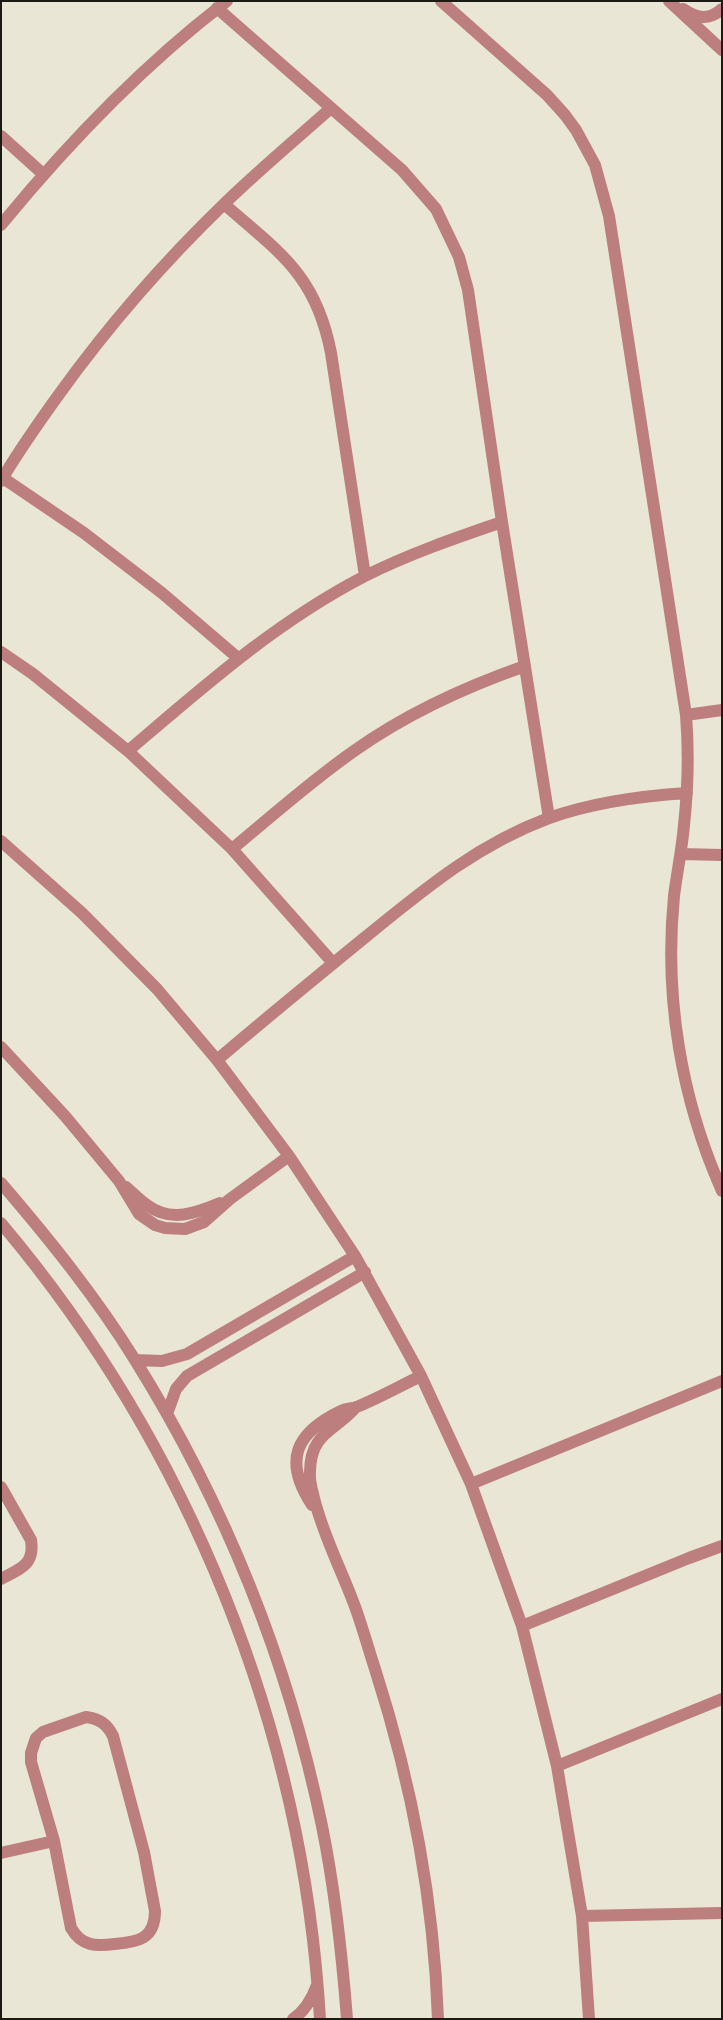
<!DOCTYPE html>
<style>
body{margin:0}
#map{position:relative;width:723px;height:2020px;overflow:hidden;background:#eae6d5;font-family:"Titillium Web",sans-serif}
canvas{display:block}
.frame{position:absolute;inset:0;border:2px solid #1c1a14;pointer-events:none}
</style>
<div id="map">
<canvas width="723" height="2020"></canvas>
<div class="frame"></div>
</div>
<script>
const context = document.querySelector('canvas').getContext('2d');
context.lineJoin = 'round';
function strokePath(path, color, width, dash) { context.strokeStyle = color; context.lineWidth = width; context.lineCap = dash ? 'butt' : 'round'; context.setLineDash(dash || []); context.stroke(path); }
strokePath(new Path2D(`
 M441 1 547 95 565 115 576 130 595 165 609 216 686 715C689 752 688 788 684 825 682 849 677 872 674 896 664 997 681 1099 722 1191
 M669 1 722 50
 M217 8 402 170 436 209 459 257 468 290 502 522 549 818
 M683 9C696 18 709 21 722 9
 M1 136 43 174
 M224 204C280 253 316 275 331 353L365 576
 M1 225C69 142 142 66 227 1
 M3 478 84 533 162 593 238 658
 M1 481C19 450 40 421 60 393 109 325 164 262 224 204 258 171 295 140 331 108
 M1 652 33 674 128 751 232 849 333 963
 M686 715 722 710
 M128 751C203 687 276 622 365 576 409 554 455 538 502 522
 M1 841 82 913 157 989 217 1060 289 1156 355 1256 421 1376 471 1484 522 1626 557 1766 582 1916 589 2019
 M232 849C272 816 311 781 354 751 406 714 465 687 525 666
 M681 854 722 855
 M1 1047 65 1116 119 1181 139 1214 155 1225 165 1228 185 1229 204 1222 230 1199 289 1156
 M217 1060C265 1019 314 979 363 939 422 891 476 845 549 818 594 802 640 796 687 793
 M1 1183C49 1239 96 1297 135 1360 224 1503 288 1661 322 1826 335 1890 342 1954 347 2019
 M126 1187C133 1193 139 1200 147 1205 171 1223 196 1213 220 1203
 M1 1223C189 1446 303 1728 320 2019
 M135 1360 162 1361 187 1354 355 1256
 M356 1407C336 1431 310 1432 310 1472 309 1481 312 1489 314 1498 323 1535 341 1569 354 1604 362 1625 368 1648 375 1669 411 1781 434 1901 438 2019
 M167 1414 176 1389 187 1376 365 1272
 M471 1484 722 1381
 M1 1487 31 1540C35 1565 20 1569 1 1579
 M312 1505C283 1461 295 1433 341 1411 347 1408 353 1409 359 1406 380 1397 400 1386 421 1376
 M522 1626 689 1558 722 1546
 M86 1717C100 1719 107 1724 113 1736L144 1852 155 1911C155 1939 138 1942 115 1944 96 1946 82 1947 71 1928L54 1841 31 1762V1753L36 1738 43 1732Z
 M557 1766 722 1699
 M1 1853 54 1841
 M582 1916 722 1913
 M293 2019C305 2011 312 1999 317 1985`), '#bc7f7d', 12);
</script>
